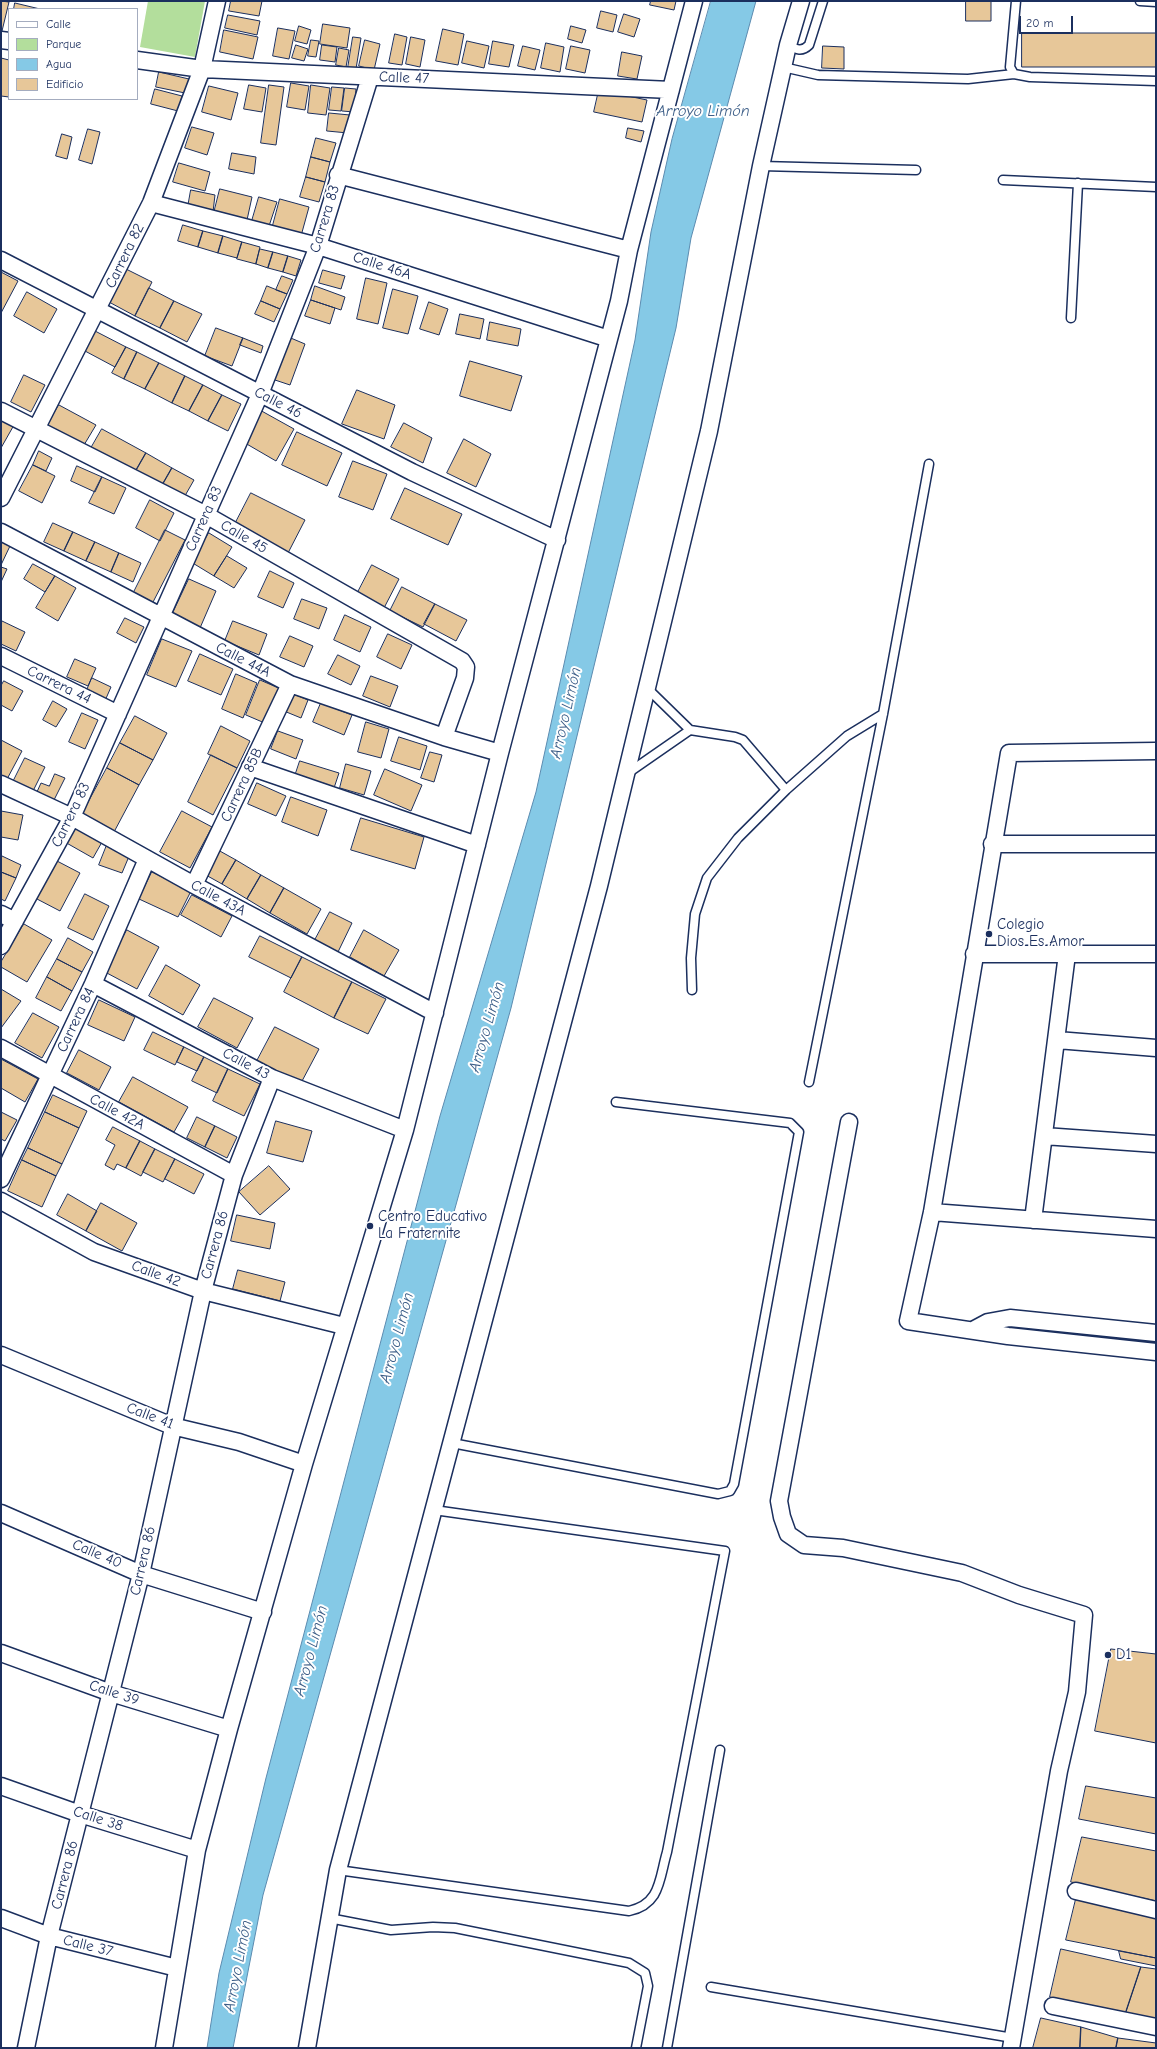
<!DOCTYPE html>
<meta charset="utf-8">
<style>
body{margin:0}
#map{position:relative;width:1157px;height:2049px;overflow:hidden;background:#fff;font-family:"Comic Neue",sans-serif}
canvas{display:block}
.frame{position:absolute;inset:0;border:2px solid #1b2f5e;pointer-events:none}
.legend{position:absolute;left:8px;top:8px;width:130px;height:92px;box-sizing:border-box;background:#fff;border:1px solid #a4acbf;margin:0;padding:5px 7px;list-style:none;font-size:12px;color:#1b2f5e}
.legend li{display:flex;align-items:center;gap:8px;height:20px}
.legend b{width:20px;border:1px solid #a4acbf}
.scale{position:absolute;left:1019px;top:16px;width:54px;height:18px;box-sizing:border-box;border:2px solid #1b2f5e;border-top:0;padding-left:5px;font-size:12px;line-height:14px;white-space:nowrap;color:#1b2f5e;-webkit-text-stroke:3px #fff;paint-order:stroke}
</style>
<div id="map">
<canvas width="1157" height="2049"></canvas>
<div class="frame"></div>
<ul class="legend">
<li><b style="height:5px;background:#fff"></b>Calle</li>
<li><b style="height:11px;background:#b3de9c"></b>Parque</li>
<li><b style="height:11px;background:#85c9e6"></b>Agua</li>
<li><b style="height:11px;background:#e7c799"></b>Edificio</li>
</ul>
<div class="scale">20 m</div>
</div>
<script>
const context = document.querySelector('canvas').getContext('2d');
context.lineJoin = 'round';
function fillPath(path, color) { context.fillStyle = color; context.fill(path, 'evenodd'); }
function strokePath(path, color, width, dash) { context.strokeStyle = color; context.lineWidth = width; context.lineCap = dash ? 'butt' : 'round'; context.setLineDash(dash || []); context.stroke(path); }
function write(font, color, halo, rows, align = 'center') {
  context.font = font + ' "Comic Neue",sans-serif'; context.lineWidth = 4; context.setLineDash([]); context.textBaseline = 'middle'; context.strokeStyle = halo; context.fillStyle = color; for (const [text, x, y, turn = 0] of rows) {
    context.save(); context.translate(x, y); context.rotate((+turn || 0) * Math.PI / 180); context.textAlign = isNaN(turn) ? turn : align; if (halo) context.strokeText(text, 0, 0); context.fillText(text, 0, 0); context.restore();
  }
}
fillPath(new Path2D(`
 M148 1H205L195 57 140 47Z`), '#b3de9c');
const water = new Path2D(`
 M711 1H756L691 238 676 328 511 1008 263 1895 233 2048H207L219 1973 266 1778 440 1116 536 792 635 340 651 232 672 139Z`);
fillPath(water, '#85c9e6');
strokePath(water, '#5b8bb0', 1);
const building = new Path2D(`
 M1 1 9 2 2 31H1Z
 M231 1H262L259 16 229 11Z
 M651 1H676L674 10 650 5Z
 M966 1H991V21H966Z
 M15 3 40 9H14Z
 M601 11 617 15 613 32 597 28Z
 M624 14 640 19 634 37 618 32Z
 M228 15 260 21 257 35 225 28Z
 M323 24 350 28 347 48 320 44Z
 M299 26 311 30 307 44 295 41Z
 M571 26 586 30 582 43 568 39Z
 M278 28 295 31 289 59 273 56Z
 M443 29 464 34 458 65 436 61Z
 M224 30 258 37 253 59 220 52Z
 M1022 33H1156V67H1022Z
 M395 34 407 37 402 65 389 63Z
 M353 37 361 38 356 69 348 68Z
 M411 37 425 40 420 67 406 64Z
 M311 40 319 41 316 57 308 56Z
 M365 40 380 44 374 70 359 66Z
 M467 41 489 46 484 68 462 63Z
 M493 41 514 45 509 67 489 64Z
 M546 43 564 47 560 72 541 68Z
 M296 45 308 49 304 61 292 58Z
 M322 45 337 47 335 62 320 60Z
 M523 46 540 50 535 70 518 66Z
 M571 46 590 50 585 73 566 69Z
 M823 46 844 47V69L822 68Z
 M339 48 349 50 346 67 336 65Z
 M622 52 642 56 637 79 618 76Z
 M1 58 9 60V97L1 96Z
 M159 72 189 79 185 93 156 87Z
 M291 83 309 86 305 110 287 107Z
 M249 85 266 88 262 112 244 109Z
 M269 85 284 87 276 145 261 143Z
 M311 85 330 88 326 115 308 113Z
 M209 86 238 93 231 120 202 112Z
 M332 87 344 88 341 111 329 110Z
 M345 88 356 89 354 112 342 111Z
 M155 89 182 96 178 111 151 104Z
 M599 90 647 100 642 122 594 112Z
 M329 113 350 115 348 133 327 131Z
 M192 127 214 133 207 155 185 148Z
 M628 128 644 131 641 142 626 138Z
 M88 129 100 132 92 164 79 160Z
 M62 134 72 137 67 159 56 156Z
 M316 138 336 143 330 162 311 157Z
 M232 153 256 157 254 174 229 169Z
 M311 157 330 162 325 182 306 177Z
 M179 163 210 172 205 191 173 182Z
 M306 177 325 182 319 202 300 197Z
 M220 189 252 197 247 220 214 213Z
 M191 190 215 195 213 212 188 207Z
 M259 197 277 202 269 226 252 221Z
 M280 199 309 207 301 236 272 229Z
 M183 225 203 231 198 247 178 241Z
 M203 231 223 236 218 253 198 247Z
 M223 236 242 242 237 258 218 253Z
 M242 242 260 247 256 264 237 259Z
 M260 249 273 252 268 268 256 264Z
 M273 252 288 256 283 272 268 268Z
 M288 256 301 260 296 276 283 272Z
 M126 269 152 282 135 316 109 302Z
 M323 270 345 276 341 289 319 283Z
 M1 272 18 281 1 313Z
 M282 276 293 280 287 294 276 290Z
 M366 278 387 283 378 324 357 319Z
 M267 286 287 294 280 309 261 301Z
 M315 286 345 297 341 310 311 300Z
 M149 288 174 301 160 328 135 316Z
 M393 289 418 296 408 334 383 328Z
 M27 292 57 309 44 333 14 316Z
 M311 300 335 308 330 324 305 316Z
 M174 301 202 314 187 342 160 328Z
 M261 301 280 309 274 322 255 314Z
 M429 302 448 309 439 335 420 329Z
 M460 314 484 319 480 339 456 334Z
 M490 322 521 329 518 346 487 340Z
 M216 328 243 338 232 366 205 356Z
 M95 331 126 347 115 367 85 351Z
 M286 336 305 344 290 385 269 378Z
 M243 338 263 346 261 353 240 345Z
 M126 347 137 352 124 379 112 373Z
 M137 352 159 363 145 389 124 379Z
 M470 361 522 376 511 411 460 396Z
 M159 363 185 376 172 403 145 389Z
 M24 375 45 385 31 412 11 402Z
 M185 376 203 385 189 411 172 403Z
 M203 385 222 395 208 421 189 411Z
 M357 390 395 405 384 439 342 424Z
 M222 395 241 404 228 431 208 421Z
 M59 405 96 425 84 445 47 425Z
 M258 409 294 429 276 461 245 443Z
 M1 418 14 425 1 448Z
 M404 423 432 438 423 463 391 447Z
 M102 429 146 453 134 474 90 450Z
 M297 432 342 453 327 486 282 465Z
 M464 439 491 454 476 487 447 473Z
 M39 451 52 458 46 471 33 465Z
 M146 453 172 468 160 489 134 474Z
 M353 461 387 474 373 510 339 497Z
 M33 465 55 476 42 503 19 491Z
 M77 466 102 477 95 492 71 481Z
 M172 468 194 480 182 501 160 489Z
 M102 477 126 488 114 514 89 503Z
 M405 488 462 514 448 545 391 519Z
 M251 493 305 520 288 553 234 526Z
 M150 500 174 513 160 541 136 528Z
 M53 523 73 532 64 551 44 542Z
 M165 530 185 540 152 604 133 594Z
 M73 532 95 542 86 561 64 551Z
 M209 533 232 547 214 576 191 562Z
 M1 542 10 546 1 565Z
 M95 542 119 553 111 572 86 561Z
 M119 553 141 563 133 582 111 572Z
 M227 556 247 568 234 588 214 576Z
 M33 564 55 576 45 592 24 579Z
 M372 565 399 579 384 608 357 594Z
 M1 567 7 569 1 582Z
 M270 571 294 583 283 608 258 597Z
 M55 576 76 588 58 621 36 608Z
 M189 579 216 591 200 628 172 615Z
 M402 587 435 604 423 627 390 611Z
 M302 599 327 608 319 629 294 619Z
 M435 604 467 620 456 641 424 624Z
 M345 615 371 627 360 652 334 640Z
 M125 618 144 627 136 643 117 633Z
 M2 621 25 632 16 651 1 644Z
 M233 621 267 634 259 655 225 641Z
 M388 634 412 645 401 669 377 657Z
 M290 636 313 646 304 667 280 657Z
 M162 639 192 651 176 687 147 675Z
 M200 654 233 669 221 695 188 681Z
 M338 655 360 666 351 685 328 674Z
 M75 659 96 668 88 686 67 677Z
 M236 674 257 683 243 718 222 709Z
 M371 676 398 686 390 707 363 696Z
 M92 678 111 687 104 703 85 695Z
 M260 680 281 689 267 724 246 715Z
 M4 681 23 691 12 711 1 705V686Z
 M291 693 308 700 301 718 284 711Z
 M53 701 67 709 56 727 43 720Z
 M321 703 352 715 344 735 313 722Z
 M82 713 98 720 85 749 69 742Z
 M135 716 167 733 153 760 120 743Z
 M366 722 389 729 381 758 358 752Z
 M221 726 250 741 237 768 208 754Z
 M278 731 303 740 296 759 271 749Z
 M399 737 427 746 420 770 391 761Z
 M1 740 22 751 6 781 1 778Z
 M120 743 153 760 139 785 107 768Z
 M430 752 442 755 434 782 421 778Z
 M211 755 237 768 213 815 188 802Z
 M25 758 45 767 32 793 12 784Z
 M300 761 339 773 333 791 294 779Z
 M346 764 371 771 364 795 340 788Z
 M107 768 139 785 114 832 82 814Z
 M385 769 422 785 411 811 374 795Z
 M55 774 65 778 53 802 36 794 41 783 49 786Z
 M257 783 286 796 276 816 248 804Z
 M291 797 327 810 318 836 282 822Z
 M1 811 23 815 18 840 1 837Z
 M182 811 212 827 190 868 160 852Z
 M361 818 424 837 415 869 351 850Z
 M72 825 102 842 93 858 63 841Z
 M107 845 130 854 122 873 99 865Z
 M218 850 236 860 222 884 204 874Z
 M2 856 21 865 16 878 1 872Z
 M236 860 261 875 247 899 222 884Z
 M57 861 80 873 60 911 37 899Z
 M1 872 16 878 5 901 1 899Z
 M152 872 191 891 178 917 139 899Z
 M261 875 284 888 270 913 247 899Z
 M284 888 321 909 307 934 270 913Z
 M85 894 109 906 93 940 68 928Z
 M192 895 232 916 221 937 181 915Z
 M330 912 352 923 338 952 315 940Z
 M24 924 52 940 27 982 1 967V962Z
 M127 930 159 947 137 989 105 972Z
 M364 930 399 950 384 976 350 957Z
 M260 936 302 957 291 978 249 957Z
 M68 938 93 952 82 972 57 959Z
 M302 957 352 982 334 1018 284 992Z
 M57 959 82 972 72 991 47 977Z
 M166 965 200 985 183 1015 149 996Z
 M47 977 72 991 61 1011 36 998Z
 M352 982 386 999 368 1034 334 1018Z
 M1 989 21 1001 1 1028Z
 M214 998 253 1018 237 1048 198 1027Z
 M99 1000 135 1017 124 1041 88 1025Z
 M33 1013 59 1027 42 1058 15 1043Z
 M275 1027 319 1049 301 1083 257 1061Z
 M153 1032 184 1047 175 1065 144 1050Z
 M184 1047 204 1057 197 1071 177 1062Z
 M79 1050 111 1067 99 1090 67 1073Z
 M204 1057 228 1069 217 1093 192 1081Z
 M1 1059 38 1079 25 1102 1 1088Z
 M228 1069 260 1084 244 1116 213 1101Z
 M133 1077 188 1107 174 1132 119 1102Z
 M53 1095 87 1111 79 1128 45 1112Z
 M1 1112 17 1120 5 1141 1 1139Z
 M45 1112 79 1128 62 1164 28 1148Z
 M197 1117 215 1126 205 1147 187 1138Z
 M276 1121 312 1131 303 1162 267 1153Z
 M215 1126 237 1137 227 1158 205 1147Z
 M113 1127 140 1141 126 1168 117 1164 114 1170 105 1165 115 1145 106 1140Z
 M140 1141 155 1149 141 1176 126 1168Z
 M28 1148 62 1164 56 1176 22 1160Z
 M155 1149 175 1159 163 1182 143 1172Z
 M175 1159 204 1174 194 1194 165 1179Z
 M22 1160 56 1176 42 1207 8 1191Z
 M269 1166 290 1189 260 1215 239 1192Z
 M68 1194 97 1211 86 1231 57 1215Z
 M101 1203 137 1223 122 1251 86 1231Z
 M237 1215 275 1223 270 1249 231 1241Z
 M238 1270 285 1282 280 1301 233 1289Z
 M1111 1649 1156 1654V1743L1095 1731Z
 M1086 1786 1156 1798V1834L1079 1819Z
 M1082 1837 1156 1851V1901L1071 1882Z
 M1076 1899 1156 1917V1958L1066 1940Z
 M1061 1949 1141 1967 1125 2015 1050 1997Z
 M1119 1951 1156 1958V1966L1121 1959Z
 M1141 1967 1156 1969V2023L1125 2015Z
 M1041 2018 1081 2027 1080 2048H1033Z
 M1081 2027 1118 2038 1116 2048H1080Z
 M1118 2038 1156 2043V2048H1116Z`);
fillPath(building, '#e7c799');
strokePath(building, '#1b2f5e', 1);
const lane = new Path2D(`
 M1016 1 1010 67 1014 74 1030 77 1156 81
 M1140 1 1156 2
 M788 45C797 50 802 52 809 45L823 1
 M783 67 818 75 968 79 1014 74
 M761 166 916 170
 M1003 180 1156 187
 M1071 318 1078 183
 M647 688 690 730
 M628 773 690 730 735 737 743 740 786 790 847 736 883 714
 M692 990 691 958 695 914 707 878 738 838 786 790
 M809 1082 883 714 929 464
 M452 1443 718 1494 730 1491 734 1484 799 1132 790 1123 616 1102
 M338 1870 629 1911C661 1904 659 1879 667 1852L725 1551 434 1510
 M329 1918 391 1930 433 1927 455 1928 629 1963 645 1973 648 1986 636 2048
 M711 1987 1013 2038
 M667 2048 720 1750`);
const street = new Path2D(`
 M1 40 9 41
 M137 60 202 69 671 90
 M338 175 629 250
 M151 203 318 246 609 339
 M1 260 412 472 557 540
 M1 411 206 515 462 661 466 667 465 678 444 737
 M1 498 151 203 202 69 217 1
 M1 532 290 684 444 737 500 753
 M1 656 118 714
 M1156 751 1009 753 932 1212 908 1321 1008 1336 1156 1352
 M250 767 477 845
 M1 784 72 817 194 885 435 1013
 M992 844H1156
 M194 885 290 684
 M1 914 15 921
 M1 946 72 817 260 394 318 246 370 77
 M974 954H1156
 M93 984 272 1078 405 1130
 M1057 1040 1156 1048
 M1 1048 234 1175
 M849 1122 779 1501 782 1517 788 1534 804 1545 843 1548 962 1573 1019 1595 1084 1615 1077 1692 1059 1771 1011 2048
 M1044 1136 1156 1144
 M1 1179 93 984 147 859
 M1 1201 94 1252 203 1291 344 1326
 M932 1212 1156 1229
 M1033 1220 1067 954
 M973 1330 988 1322 1010 1318 1156 1333
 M1 1355 172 1426 239 1442 304 1464
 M1 1513 141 1574 263 1612
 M1 1653 111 1693 229 1729
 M1 1786 80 1814 197 1850
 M1076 1891 1156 1910
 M1 1918 49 1936 177 1968
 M1053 2006 1156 2027
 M26 2048 49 1936 141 1574 203 1291 234 1175 272 1078
 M164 2048 197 1850 229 1729 304 1464 405 1130 500 753 619 301 629 250 694 1
 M307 2048 338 1870 599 886 709 431 761 166 788 45 801 1`);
strokePath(lane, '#1b2f5e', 11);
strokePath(street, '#1b2f5e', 19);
strokePath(lane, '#fff', 8);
strokePath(street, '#fff', 16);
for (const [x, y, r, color] of [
 [989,934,4,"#1b2f5e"],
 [370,1226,4,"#1b2f5e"],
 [1108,1655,4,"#1b2f5e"]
]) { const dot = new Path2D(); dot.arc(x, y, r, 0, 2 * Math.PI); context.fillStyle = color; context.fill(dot); strokePath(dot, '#fff', 1.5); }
write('15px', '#1b2f5e', '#fff', [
 ["Calle 47",404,78,2],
 ["Carrera 83",325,219,-73],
 ["Carrera 82",125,256,-64],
 ["Calle 46A",382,266,18],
 ["Calle 46",278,403,27],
 ["Carrera 83",204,519,-66],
 ["Calle 45",244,537,30],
 ["Calle 44A",243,660,27],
 ["Carrera 44",59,685,26],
 ["Carrera 85B",242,785,-65],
 ["Carrera 83",71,815,-64],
 ["Calle 43A",218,898,28],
 ["Carrera 84",76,1020,-65],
 ["Calle 43",246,1064,28],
 ["Calle 42A",117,1112,28],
 ["Carrera 86",215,1245,-75],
 ["Calle 42",156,1274,20],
 ["Calle 41",150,1416,21],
 ["Calle 40",97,1554,23],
 ["Carrera 86",143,1561,-77],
 ["Calle 39",114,1693,18],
 ["Calle 38",98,1819,18],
 ["Carrera 86",65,1875,-76],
 ["Calle 37",88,1946,14]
]);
write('15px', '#1b2f5e', '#fff', [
 ["Colegio",997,925],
 ["Dios Es Amor",997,942],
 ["Centro Educativo",378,1217],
 ["La Fraternite",378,1234],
 ["D1",1116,1655]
], 'left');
write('italic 16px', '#3b5d87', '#fff', [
 ["Arroyo Limón",703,111],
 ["Arroyo Limón",566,713,-77],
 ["Arroyo Limón",487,1027,-74],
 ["Arroyo Limón",397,1338,-75],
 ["Arroyo Limón",311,1651,-75],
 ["Arroyo Limón",238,1966,-79]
]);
</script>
